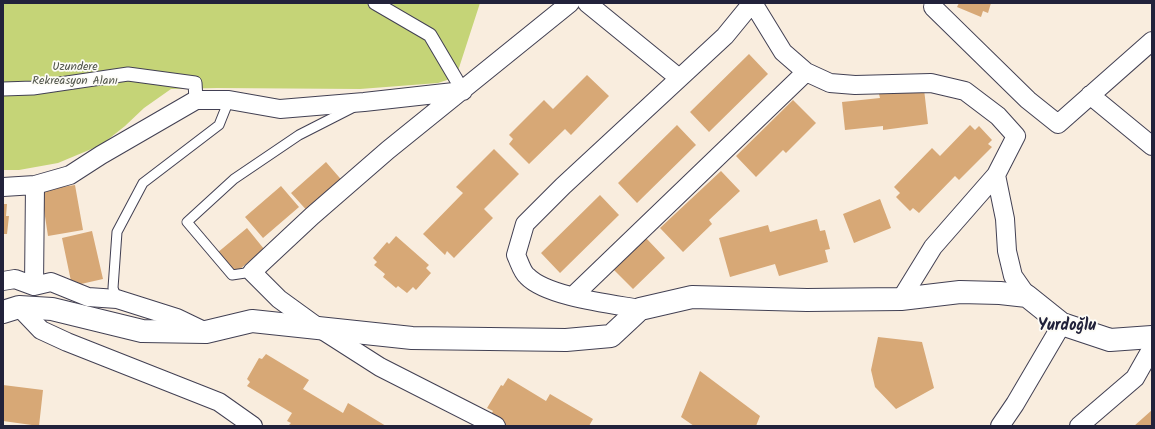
<!DOCTYPE html>
<meta charset="utf-8">
<style>
body{margin:0}
#map{position:relative;width:1155px;height:429px;overflow:hidden;background:#f9edde;font-family:Kalam,sans-serif}
canvas{display:block}
.frame{position:absolute;inset:0;border:4px solid #22223b;pointer-events:none}
</style>
<div id="map">
<canvas width="1155" height="429"></canvas>
<div class="frame"></div>
</div>
<script>
const context = document.querySelector('canvas').getContext('2d');
context.lineJoin = 'round';
function fillPath(path, color) { context.fillStyle = color; context.fill(path, 'evenodd'); }
function strokePath(path, color, width, dash) { context.strokeStyle = color; context.lineWidth = width; context.lineCap = dash ? 'butt' : 'round'; context.setLineDash(dash || []); context.stroke(path); }
function write(font, color, halo, rows, align = 'center') {
  context.font = font + ' Kalam,sans-serif'; context.lineWidth = 3.5; context.setLineDash([]); context.textBaseline = 'middle'; context.strokeStyle = halo; context.fillStyle = color; for (const [text, x, y, turn = 0] of rows) {
    context.save(); context.translate(x, y); context.rotate((+turn || 0) * Math.PI / 180); context.textAlign = isNaN(turn) ? turn : align; if (halo) context.strokeText(text, 0, 0); context.fillText(text, 0, 0); context.restore();
  }
}
fillPath(new Path2D(`
 M3 3H480L456 77 438 83 360 89 217 88 171 89 144 108 125 126 101 145 58 163 19 170H3Z`), '#c5d477');
fillPath(new Path2D(`
 M959 3H991L988 13 983 11 981 17 957 7Z
 M749 54 768 74 709 132 690 112Z
 M587 75 609 96 571 135 565 129 529 164 509 144 513 139 509 135 544 100 553 109Z
 M924 89 928 124 883 130V126L845 130 842 102 880 98 879 94Z
 M793 100 816 123 786 153 783 150 756 177 736 156Z
 M677 125 696 145 637 203 618 183Z
 M970 125 975 130 979 126 992 140 988 144 992 147 959 180 955 176 919 213 913 208 910 211 896 197 900 193 894 187 932 148 940 156Z
 M494 149 519 174 484 209 493 218 454 258 447 251 445 255 423 234 463 193 456 187Z
 M326 162 345 184 310 214 291 193Z
 M721 171 740 191 709 220 712 224 683 252 660 228Z
 M75 185 83 230 48 236 41 190Z
 M281 186 299 207 263 238 245 217Z
 M600 195 619 215 560 273 541 253Z
 M880 199 891 228 854 243 843 214Z
 M3 204H7L6 216H9L7 234H3Z
 M817 219 820 231 825 230 830 249 825 250 828 262 779 276 775 264 730 277 719 238 768 225 770 232Z
 M247 228 264 249 234 274 217 253Z
 M92 231 103 279 72 286 62 238Z
 M396 236 429 265 426 268 431 273 416 290 413 287 407 293 398 286 396 288 383 277 385 274 374 265 377 262 373 258 387 242 389 244Z
 M646 238 665 258 633 289 614 270Z
 M878 337 922 342 934 388 896 409 875 387 871 370Z
 M266 354 309 380 303 389 343 413 348 403 386 426 289 425 291 423 287 421 292 413 247 386 250 382 247 379 259 358 262 359Z
 M700 371 760 416 756 426H694L681 417Z
 M508 378 546 401 550 394 593 419 589 426H508L490 416 493 411 487 408 501 385 503 386Z
 M3 385 43 390 39 426 3 421Z
 M1152 410V426H1134Z`), '#d7a876');
const service = new Path2D(`
 M252 272 232 275 187 222 234 179 299 135 352 108
 M117 299 113 288 117 232 143 183 219 125 229 100`);
const pedestrian = new Path2D(`
 M375 3 430 35 463 91
 M3 89 33 88 128 74 195 83 196 100`);
const minor = new Path2D(`
 M587 3 679 78
 M753 3 783 52 806 72 830 83 855 85 931 83 965 91 998 116 1016 136 996 175 1005 219 1007 251 1013 276 1027 296
 M933 7 1028 100 1058 124 1152 41
 M1090 95 1152 146
 M3 187 35 185 70 175 101 155 196 100H229L280 109 364 102 463 91
 M3 281 15 279 34 286 51 282 88 297 117 299 177 318 204 331
 M34 286 35 185
 M573 296 806 72
 M901 299 933 247 996 175
 M19 307 41 330 67 342 219 402 253 426
 M640 309C612 304 547 297 527 276 522 272 519 261 516 255L525 224 563 186 725 36 752 3
 M496 426 380 367 319 328 279 299 252 272 312 216 388 150 570 3
 M1000 426 1015 404 1062 324
 M1079 426 1135 378 1152 348`);
const tertiary = new Path2D(`
 M3 312 19 307 52 309 142 331 206 332 252 321 412 338 566 340 611 336 640 309 692 297 807 300 901 299 960 292 1000 293 1027 296 1062 324 1110 340 1152 337`);
strokePath(service, '#424053', 11);
strokePath(pedestrian, '#424053', 15);
strokePath(minor, '#424053', 20);
strokePath(tertiary, '#424053', 24);
strokePath(service, '#fff', 9);
strokePath(pedestrian, '#fff', 13);
strokePath(minor, '#fff', 18);
strokePath(tertiary, '#fff', 22);
write('12px', '#53574d', '#fdfcf7', [
 ["Uzundere",75,68],
 ["Rekreasyon Alanı",75,82]
]);
write('bold 16px', '#22223b', '#fdfcf7', [
 ["Yurdoğlu",1067,327]
]);
</script>
